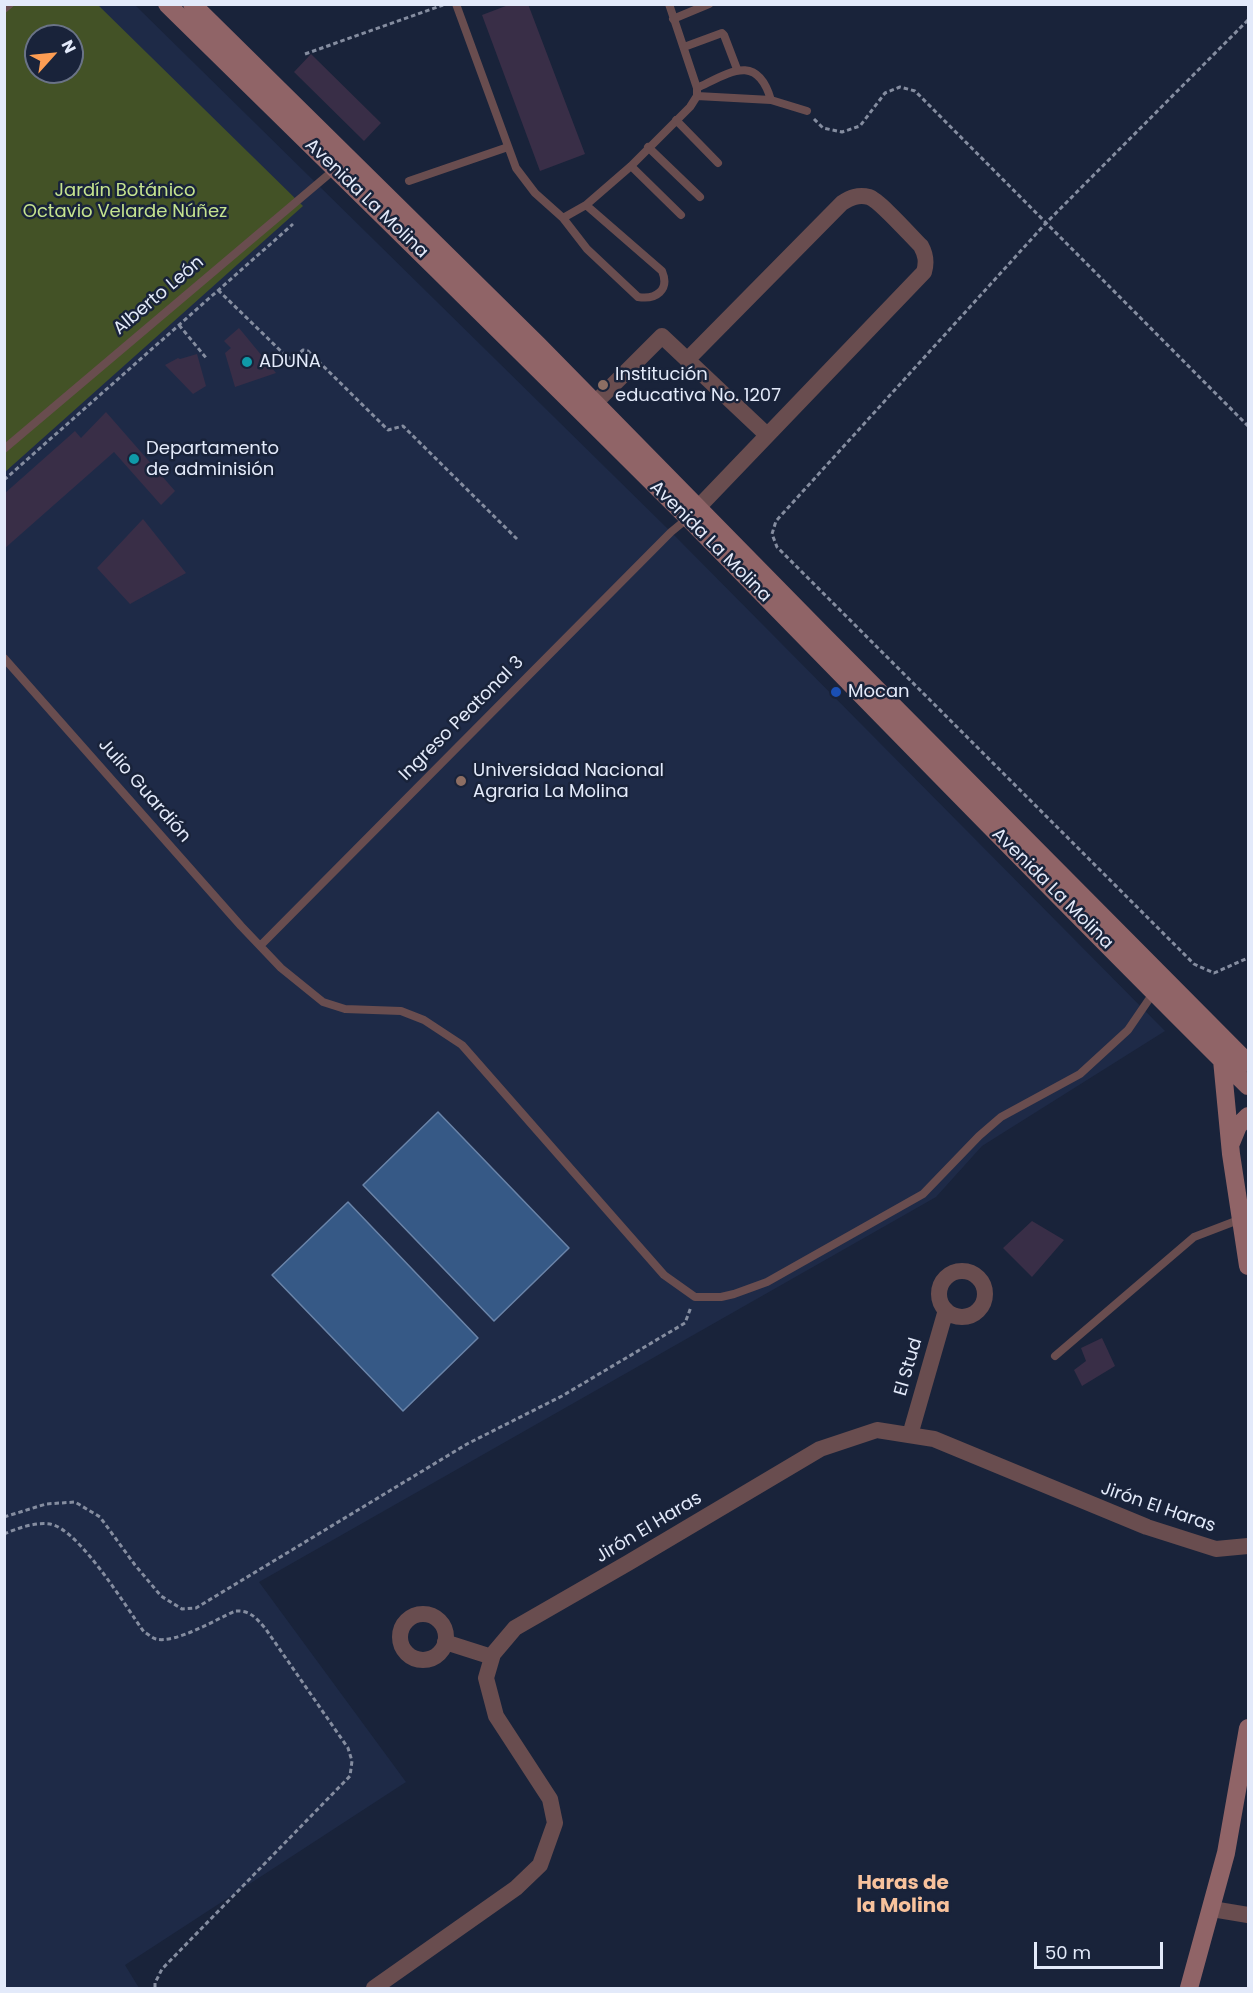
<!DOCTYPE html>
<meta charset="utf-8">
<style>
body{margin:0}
#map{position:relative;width:1253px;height:1993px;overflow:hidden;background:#19233a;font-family:Poppins,sans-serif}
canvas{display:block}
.frame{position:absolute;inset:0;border:6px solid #e3eafa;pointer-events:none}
.north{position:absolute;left:24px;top:24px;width:60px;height:60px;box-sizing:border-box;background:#19233a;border:2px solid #6a7387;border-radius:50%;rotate:63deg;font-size:16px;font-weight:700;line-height:24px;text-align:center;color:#e3eafa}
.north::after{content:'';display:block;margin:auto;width:21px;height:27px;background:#fc9d53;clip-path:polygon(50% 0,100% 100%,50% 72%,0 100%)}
.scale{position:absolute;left:1034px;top:1942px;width:129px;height:27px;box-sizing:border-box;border:3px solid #e3eafa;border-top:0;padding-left:8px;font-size:18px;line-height:21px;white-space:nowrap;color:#e3eafa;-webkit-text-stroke:4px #19233a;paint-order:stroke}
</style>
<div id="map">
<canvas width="1253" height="1993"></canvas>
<div class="frame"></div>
<div class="north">N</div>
<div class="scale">50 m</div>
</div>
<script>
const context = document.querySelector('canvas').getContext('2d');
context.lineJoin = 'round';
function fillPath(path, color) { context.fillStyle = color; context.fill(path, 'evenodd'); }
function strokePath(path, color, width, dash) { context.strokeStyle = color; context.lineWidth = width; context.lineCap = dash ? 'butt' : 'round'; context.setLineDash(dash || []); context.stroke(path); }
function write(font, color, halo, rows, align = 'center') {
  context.font = font + ' Poppins,sans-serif'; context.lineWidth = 5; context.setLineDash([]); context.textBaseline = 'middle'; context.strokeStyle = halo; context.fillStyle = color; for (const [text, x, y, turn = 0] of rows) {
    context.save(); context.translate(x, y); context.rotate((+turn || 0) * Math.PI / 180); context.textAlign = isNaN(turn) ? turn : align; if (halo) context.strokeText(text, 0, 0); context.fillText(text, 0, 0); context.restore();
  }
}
fillPath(new Path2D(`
 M5 5H135L671 532 1165 1031 982 1146 936 1197 259 1582 406 1782 125 1965 139 1988H5ZM36 36H72V72H36Z`), '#1e2a47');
fillPath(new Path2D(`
 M5 5H98L303 206 5 472ZM36 36H72V72H36Z`), '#435226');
const water = new Path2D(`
 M438 1112 569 1248 494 1321 363 1185Z
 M348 1202 478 1338 403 1411 272 1275Z`);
fillPath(water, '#365986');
strokePath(water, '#6a84a9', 1.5);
fillPath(new Path2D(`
 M511 4H528L585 154 540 171 482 15Z
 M311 54 381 123 364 141 294 72Z
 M239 328 276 373 235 387 225 353 231 348 224 341Z
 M197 354 206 386 193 394 165 365 178 358 180 359Z
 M106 412 175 491 161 505 114 452 4 549V494L75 431 81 438Z
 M143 519 186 573 130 604 97 568Z
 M1032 1221 1064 1240 1032 1277 1003 1248Z
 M1102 1338 1115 1366 1082 1386 1074 1370 1086 1361 1081 1348Z`), '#392e47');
strokePath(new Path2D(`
 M1248 20 1046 223 776 521 772 534 777 547 1194 964 1214 973 1248 958
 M305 54 443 5
 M814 119 823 128 842 132 860 126 885 93 900 87 915 91 1248 426
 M218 290 287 357 292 359 303 350 308 351 388 430 403 426 517 539
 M179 325 207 359
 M4 480 293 224
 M4 1517 46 1504 75 1502 100 1517 135 1565 161 1596 182 1609 196 1608 467 1444 562 1396 685 1323 691 1307
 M4 1534C18 1528 35 1522 50 1524 79 1529 126 1607 144 1632 148 1634 152 1638 156 1639 175 1644 217 1619 235 1611 250 1610 256 1618 265 1628L348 1748 352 1761 350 1776 162 1969 155 1983V1988`), '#858da0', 3, [4.5, 3]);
strokePath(new Path2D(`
 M456 4 516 168 535 193 563 218 586 205 631 166 690 107 697 96V88L669 4
 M4 9 10 4
 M673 19 709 4
 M684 47 722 33 724 35 737 69
 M697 88C729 73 757 52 771 100
 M697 96 771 100 807 111
 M676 120 718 163
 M648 147 700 197
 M631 166 681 215
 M409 181 508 147
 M563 218 587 249 638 297C656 300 670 290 662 271L586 205
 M4 449 335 169
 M4 658 241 926 281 968 323 1002 345 1009 401 1011 424 1020 462 1045 664 1275 695 1297H721L734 1294 767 1282 923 1194 979 1136 1001 1117 1080 1074 1128 1030 1154 992
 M261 945 671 532 688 518
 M1055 1356 1194 1237 1241 1219`), '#694d4f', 8);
strokePath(new Path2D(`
 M687 360 842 203C850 198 858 194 869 197 879 200 911 236 921 246 926 255 927 262 924 272L690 516
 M587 411 662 336 767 435
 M939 1294a23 23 0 1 1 46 0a23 23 0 1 1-46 0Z
 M910 1435 946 1310
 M400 1637a23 23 0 1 1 46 0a23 23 0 1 1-46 0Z
 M445 1642 492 1657
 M1212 1909 1248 1915
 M374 1988 516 1888 540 1865 555 1823 550 1799 496 1716 486 1678 493 1654 515 1628 628 1563 820 1449 877 1430 934 1439 1147 1527 1216 1549 1248 1546`), '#694d4f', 16);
strokePath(new Path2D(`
 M167 4C341 175 515 345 687 517 874 707 1059 899 1248 1086
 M192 4 538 345 823 635 1248 1063
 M1225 1057 1222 1060 1231 1154 1248 1266
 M1231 1143 1238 1126 1248 1116
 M1189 1988 1226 1853 1248 1728`), '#906467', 18);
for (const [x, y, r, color] of [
 [247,362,6,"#0f9aa8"],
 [603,385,6,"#8d6e63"],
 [134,459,6,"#0f9aa8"],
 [836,692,6,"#1a4fb4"],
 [461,781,6,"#8d6e63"]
]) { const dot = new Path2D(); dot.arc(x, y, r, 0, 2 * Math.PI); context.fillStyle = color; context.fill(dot); strokePath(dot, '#19233a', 2); }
write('18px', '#c5e38f', '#19233a', [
 ["Jardín Botánico",125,191],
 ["Octavio Velarde Núñez",125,212]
]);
write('18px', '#e3eafa', '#19233a', [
 ["Avenida La Molina",366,199,44],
 ["Alberto León",159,296,-40],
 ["Avenida La Molina",710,542,45],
 ["Ingreso Peatonal 3",462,719,-45],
 ["Julio Guardión",144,791,49],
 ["Avenida La Molina",1052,889,45],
 ["El Stud",909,1367,-74],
 ["Jirón El Haras",1158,1508,19],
 ["Jirón El Haras",649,1528,-31]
]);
write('18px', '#e3eafa', '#19233a', [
 ["ADUNA",259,362],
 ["Institución",615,375],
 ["educativa No. 1207",615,396],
 ["Departamento",146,449],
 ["de adminisión",146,470],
 ["Mocan",848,692],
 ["Universidad Nacional",473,771],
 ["Agraria La Molina",473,792]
], 'left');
write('bold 20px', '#f8c29c', '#19233a', [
 ["Haras de",903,1884],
 ["la Molina",903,1907]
]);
</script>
